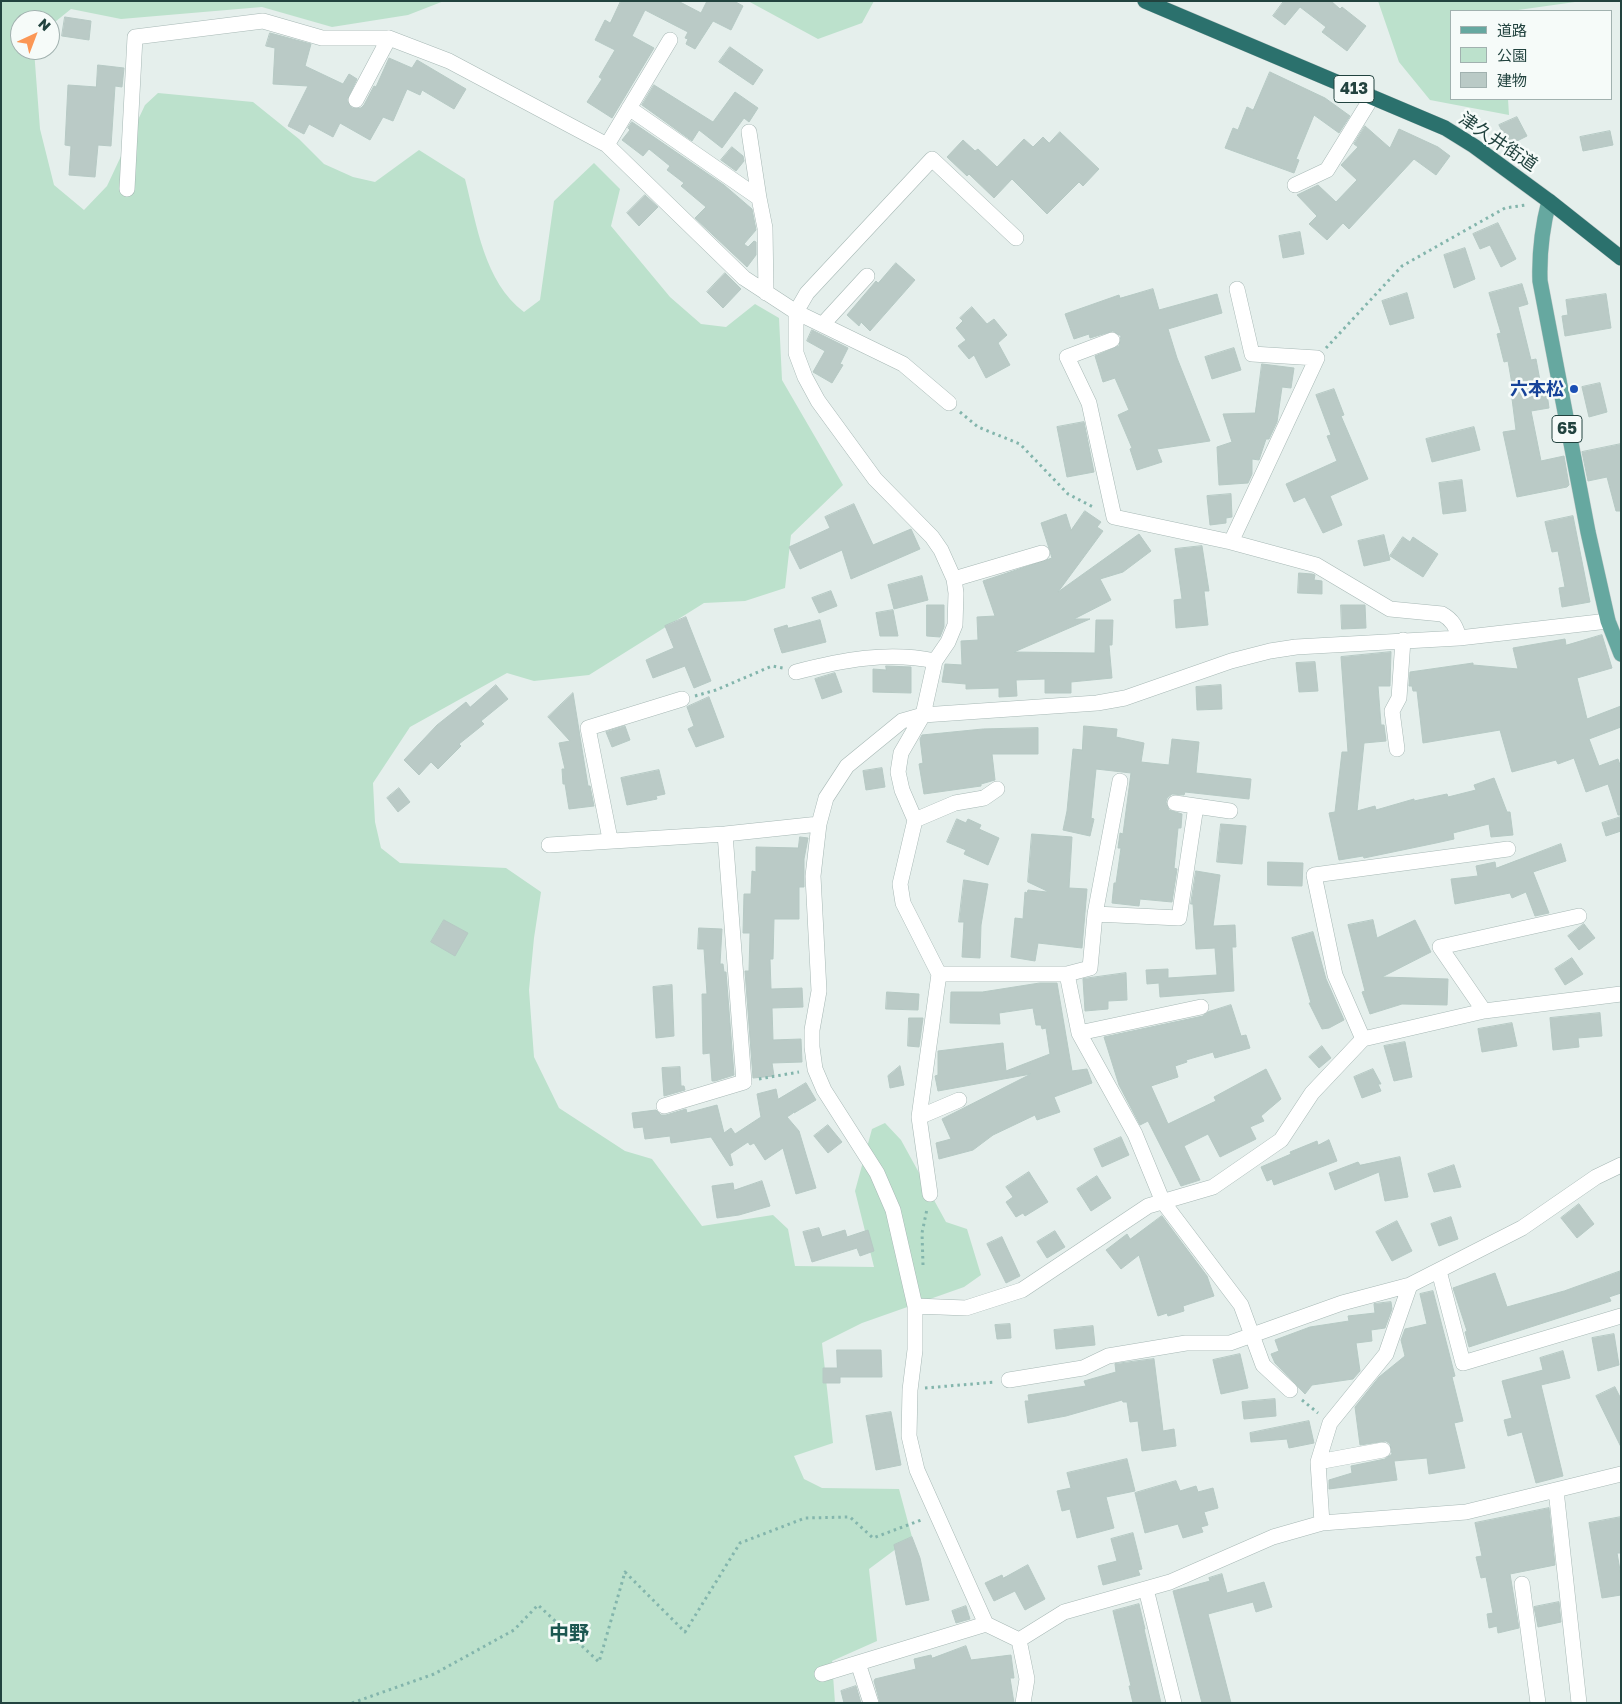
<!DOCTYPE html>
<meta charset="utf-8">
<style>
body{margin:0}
#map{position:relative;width:1622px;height:1704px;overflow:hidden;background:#e5efec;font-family:"Golos Text","Noto Sans JP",sans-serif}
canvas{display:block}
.frame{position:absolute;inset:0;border:2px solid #22433f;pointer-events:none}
.legend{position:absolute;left:1450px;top:10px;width:162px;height:90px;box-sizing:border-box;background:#f6fbf9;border:1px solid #a1b1af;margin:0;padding:6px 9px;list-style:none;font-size:15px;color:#22433f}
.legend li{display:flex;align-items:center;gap:10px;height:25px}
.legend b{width:25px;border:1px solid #a1b1af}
.north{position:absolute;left:10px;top:10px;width:50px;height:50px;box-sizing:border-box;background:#f6fbf9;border:1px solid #a1b1af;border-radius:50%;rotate:43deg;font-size:14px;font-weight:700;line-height:20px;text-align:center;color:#22433f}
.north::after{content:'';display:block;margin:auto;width:18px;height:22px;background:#fb9756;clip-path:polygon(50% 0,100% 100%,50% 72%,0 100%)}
</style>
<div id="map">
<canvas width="1622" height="1704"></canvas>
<div class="frame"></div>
<ul class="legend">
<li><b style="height:6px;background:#66a8a0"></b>道路</li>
<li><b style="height:14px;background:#bce1cc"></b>公園</li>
<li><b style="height:14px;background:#bacac6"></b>建物</li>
</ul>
<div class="north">N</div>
</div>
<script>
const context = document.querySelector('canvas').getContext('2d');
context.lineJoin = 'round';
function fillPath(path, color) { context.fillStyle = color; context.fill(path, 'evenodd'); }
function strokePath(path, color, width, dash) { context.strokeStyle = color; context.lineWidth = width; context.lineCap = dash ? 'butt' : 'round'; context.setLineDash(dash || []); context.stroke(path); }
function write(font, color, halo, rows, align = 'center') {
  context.font = font + ' "Golos Text","Noto Sans JP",sans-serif'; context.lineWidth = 5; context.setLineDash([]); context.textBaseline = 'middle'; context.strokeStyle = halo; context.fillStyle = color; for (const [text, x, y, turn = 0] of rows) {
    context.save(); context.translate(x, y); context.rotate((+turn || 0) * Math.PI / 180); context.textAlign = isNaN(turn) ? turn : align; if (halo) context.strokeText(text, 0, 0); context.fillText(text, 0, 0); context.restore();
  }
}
fillPath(new Path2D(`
 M1 1H444L408 15 332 27 262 7 121 19 71 9 50 26V20H20V50H34L40 129 54 185 84 210 107 186 145 105 158 93 253 102 299 139 324 164 353 177 375 182 419 150 465 179C477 225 484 282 524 312L540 300 554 201 594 163 620 189 611 226 670 297 701 324 726 327 755 304 779 318 782 380 843 485 791 535 785 588 745 601 704 603 589 675 534 681 507 673 410 727 373 783 375 822 381 848 400 863 506 868 541 892 534 938 529 990 534 1057 559 1108 625 1151 652 1159 702 1226 773 1215 788 1229 795 1266 874 1267 855 1191 872 1129 885 1123 901 1140 946 1222 967 1229 981 1275 964 1287 862 1323 822 1343 833 1443 794 1456 804 1479 822 1488 899 1489 912 1537 869 1569 877 1641 832 1661 835 1703H1Z
 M748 1H874L862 23 818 39Z
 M1378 1H1582L1511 11H1451V99H1508L1509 115 1430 100 1399 62Z`), '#bce1cc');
const building = new Path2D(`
 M621 1H678L701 13 707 1H734L743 6 731 30 713 21 695 49 686 44 688 39 685 38 688 32 645 10 632 36 654 48 612 118 587 102 602 79 599 77 615 50 595 40 605 20 610 23Z
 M1284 1H1331L1340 9 1342 7 1366 26 1347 51 1322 32 1326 27 1300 7 1285 25 1273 16Z
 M65 17 91 21 89 40 62 36Z
 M270 33 311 44 305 66 343 84 349 74 357 79 347 100 352 108H361L364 105 374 86 376 87 389 58 412 68 417 60 466 89 454 109 422 90 420 95 407 89 393 121 383 117 370 140 340 123 333 137 309 124 304 134 288 126 308 86 273 84 275 48 266 46Z
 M730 47 763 70 753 85 719 62Z
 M98 65 124 68 122 87 115 86 111 146 98 145 95 177 69 175 71 146 65 145 68 85 96 87Z
 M1270 72 1325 98 1350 116 1339 133 1314 115 1296 159 1299 160 1294 173 1225 148 1233 128 1238 130 1247 107 1253 110Z
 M654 85 713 122 735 92 758 108 749 122 744 118 722 148 699 130 692 141 642 105Z
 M1517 117 1527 136 1509 145 1499 125Z
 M632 122 724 185 752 209 756 230 744 244 748 247 754 241 756 242V255L747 267 695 218 706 207 681 186 684 183 667 170 670 166 649 149 643 156 622 140 630 130 628 128Z
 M1365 126 1390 148 1399 129 1438 147 1450 156 1436 175 1414 159 1349 229 1343 223 1327 240 1309 224 1317 216 1297 195 1318 185 1336 202 1357 180 1341 165 1358 147 1354 144Z
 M1610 131 1613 145 1583 151 1580 137Z
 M1060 132 1099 169 1083 186 1079 182 1047 214 1012 179 994 198 969 174 967 176 947 157 963 140 975 151 978 149 997 167 1024 139 1033 147 1043 137 1049 143Z
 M732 147 743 156 744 161 736 171 721 160Z
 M645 195 658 207 639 226 627 213Z
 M1498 223 1516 259 1501 267 1490 245 1480 249 1473 234Z
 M1300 232 1304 254 1283 258 1279 236Z
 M1465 248 1475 279 1454 288 1444 255Z
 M896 263 915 280 870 331 861 322 859 326 847 315 876 281 878 283Z
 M725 273 741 289 723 308 707 292Z
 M1522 284 1528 304 1518 307 1531 360 1536 359 1541 386H1546L1549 408 1531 411 1541 461 1564 456 1569 485 1567 487 1517 497 1503 432 1516 430 1511 391 1513 390 1508 361 1504 362 1497 334 1501 333 1489 293Z
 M1153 289 1159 310 1217 294 1222 313 1168 329 1177 358 1210 441 1157 449 1162 462 1137 470 1130 449 1132 448 1118 415 1129 410 1115 378 1103 382 1095 356 1119 346 1121 336 1113 331 1090 338 1089 334 1074 339 1065 314 1119 295 1120 298Z
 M1407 293 1414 318 1390 325 1382 301Z
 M1606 294 1611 328 1565 336 1562 316 1568 315 1566 300Z
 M972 307 987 324 994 319 1007 335 998 343 1010 365 986 378 974 355 969 359 958 346 966 340 956 328 963 321 960 318Z
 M812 330 848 348 840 364 843 365 832 383 813 372 825 351 807 341Z
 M1234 348 1241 370 1212 379 1205 357Z
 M1262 364 1294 368 1291 388 1282 387 1277 422 1269 439H1266L1259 460 1252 459V474L1248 483 1219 485 1217 447 1232 442 1223 414 1255 413Z
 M1600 383 1607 412 1589 417 1582 387Z
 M1334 389 1344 415 1341 416 1368 479 1330 496 1342 525 1323 533 1305 497 1294 502 1286 484 1337 461 1327 436 1331 435 1316 395Z
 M1084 422 1094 472 1067 477 1057 427Z
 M1474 427 1480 450 1432 462 1426 439Z
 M1621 444V511H1616L1607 477 1588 481 1582 452Z
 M1462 480 1466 511 1443 514 1439 483Z
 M1231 494 1232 517 1226 518V523L1210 525 1207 496Z
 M854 504 873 545 911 529 920 549 851 579 842 550 800 569 789 547 830 528 825 517Z
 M1085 511 1101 522 1097 527 1103 531 1058 592 1139 534 1151 551 1123 572 1100 579 1111 600 1074 619H1090L1014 652 1095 653 1096 620H1113L1112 645H1109L1112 678 1071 682V693H1045V679L1016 680 1017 696 999 697V688L966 689V684L942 682 945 664 962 665 961 641 978 640 977 617 995 616 983 581 1052 558 1041 523 1066 514 1071 530Z
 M1573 516 1590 602 1562 607 1559 588 1565 587 1558 551 1552 552 1545 522Z
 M1384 535 1390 560 1364 566 1358 541Z
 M1403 537 1410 542 1413 537 1438 554 1423 577 1390 556Z
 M1202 546 1209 591H1204L1208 625 1176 628 1174 600 1182 599 1175 549Z
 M1299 573 1312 574 1315 575 1314 580 1322 581V594L1298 593Z
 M922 576 928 600 894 609 888 585Z
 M831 591 837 606 819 613 812 598Z
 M927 605H944V627L940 637 927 636Z
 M1341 605H1365L1366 628 1342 629Z
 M893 610 898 636H880L876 613Z
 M686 617 711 681 694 688 685 666 653 678 646 660 674 648 665 626Z
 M820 620 826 642 782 653 774 629 787 625 788 628Z
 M1602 635 1612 668 1577 678 1587 719 1621 706V727L1589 739 1599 766 1618 759 1621 768V815H1618L1608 784 1586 792 1574 758 1558 764 1556 760 1512 772 1500 730 1423 743 1417 691H1413L1412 686H1409L1410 672 1473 663V665L1518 669 1513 648 1565 639 1566 645Z
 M1391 652 1390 686H1378L1381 725H1384L1386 741 1364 743 1357 811 1375 806 1376 810 1414 799V801L1447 794 1448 797 1476 790 1474 785 1494 778 1507 812H1510L1513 835 1491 837 1489 824 1453 833 1454 839 1436 843 1364 858 1363 856 1339 860 1329 813 1335 812 1342 752H1348L1341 657Z
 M1315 662 1318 691 1299 692 1296 663Z
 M886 666 911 667V693L873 692V669L886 670Z
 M835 673 842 692 822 699 815 679Z
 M496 685 508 699 481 721 484 724 459 744 461 746 438 769 431 762 419 775 404 760 437 725 466 702 470 707Z
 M1221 685 1222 709 1197 710 1196 687Z
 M573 693 588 786H590L594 806 569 809 565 784H563L562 769H565L559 743 570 741 548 717Z
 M709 697 724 737 696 747 688 729 694 726 687 707Z
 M625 726 630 740 612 747 606 732Z
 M1084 726 1117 729 1116 737 1144 743 1141 762 1169 765 1172 739 1199 742 1196 773 1251 779 1249 799 1185 792 1184 795 1172 794 1167 798 1166 802 1169 810 1182 814 1181 828H1178L1174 868 1177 869 1172 902 1140 899 1139 906 1112 903 1114 883H1116L1121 848H1118L1120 833 1123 834 1131 773 1096 769 1091 818 1094 819 1090 836 1063 830 1067 811 1073 749 1082 750Z
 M1038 728V754H992L995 780 981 784V786L924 794 919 764 923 763 920 739 922 735 983 729Z
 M882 768 885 787 866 790 863 771Z
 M659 770 665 794 656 796 657 799 627 805 621 778Z
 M399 788 410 802 398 812 387 798Z
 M1621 817V831L1606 836 1602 823Z
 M957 819 966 823 968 819 981 825 979 829 999 838 988 865 964 854 966 850 947 842Z
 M1221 824 1246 826 1242 864 1217 862Z
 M1032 834 1072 837 1069 888 1087 889 1082 948 1038 943 1035 961 1011 957 1015 918 1023 919 1025 892 1027 893 1028 890 1047 892V891L1028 882Z
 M800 837 808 838 804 859V887H799V919H774L773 959H770L771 989 802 988 803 1007 772 1008 773 1040 801 1039 802 1062 772 1063 774 1076 753 1078 745 971H749L750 933H743L744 894H751L752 871 756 872V847L798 848Z
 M1561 844 1566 861 1533 872 1549 913 1535 916 1526 892 1512 898 1510 893 1455 904 1451 879 1478 876 1476 866 1495 862 1496 868Z
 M1268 862 1303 863 1302 886 1268 885Z
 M1196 871 1220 875 1213 926 1235 925 1236 947H1232L1234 991 1160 997 1159 983 1147 984 1146 970 1168 969V978L1217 975 1215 948 1196 949 1193 904H1191Z
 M964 880 988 884 981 925 980 958 962 957 964 922H959Z
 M444 920 468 933 455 956 431 942Z
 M1373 920 1377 938 1415 920 1431 952 1382 977 1448 979 1447 1005 1402 1004 1370 1014 1362 992 1365 991 1348 925Z
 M1584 924 1595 938 1579 950 1568 936Z
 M699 928 722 929 720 964H723L724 972H726L734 1075 715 1081H712L710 1053 703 1054 702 994H707L704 949H698Z
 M1313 932 1326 979 1344 1020 1329 1028 1322 1029 1309 1003H1311L1292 938Z
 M1572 958 1583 974 1565 985 1555 969Z
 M1126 973 1127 1000 1108 1001V1009L1085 1011 1083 979Z
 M1040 983H1057L1072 1071 1087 1069 1092 1083 1054 1097 1060 1112 1037 1120 1035 1115 993 1135 973 1150 939 1159 936 1143 951 1139 942 1119 1031 1074 938 1091 935 1076 938 1075V1051L1003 1043 1006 1071 1050 1054 1046 1028 1042 1029 1041 1025H1036L1033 1008 999 1013 1000 1024 950 1023 951 992H982Z
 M672 985 674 1036 656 1038 653 987Z
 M887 992 919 994 918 1010 886 1009Z
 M1231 1005 1241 1036 1246 1035 1250 1048 1215 1058 1213 1052 1186 1060 1187 1062 1175 1066 1178 1077 1151 1086 1168 1124 1216 1101 1214 1097 1266 1069 1281 1099 1261 1116 1264 1121 1250 1127 1256 1139 1220 1157 1208 1134 1184 1146 1200 1180 1181 1186 1148 1121 1140 1125 1119 1085 1104 1037 1203 1016 1208 1012Z
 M1600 1013 1602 1036 1578 1038 1579 1047 1553 1050 1550 1018Z
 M909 1018H923L919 1047 908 1046Z
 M1512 1023 1517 1046 1482 1052 1478 1029Z
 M1405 1042 1412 1077 1394 1081 1384 1046Z
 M1322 1046 1331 1058 1319 1068 1309 1057Z
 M900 1066 904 1085 890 1088 888 1076Z
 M680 1067 681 1086H684L685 1090 664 1096 662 1068Z
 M1373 1069 1381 1084H1378L1381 1091 1362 1098 1354 1077Z
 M806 1083 816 1100 794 1113 792 1110 793 1113 787 1117 799 1131 816 1188 796 1194 783 1148 765 1160 754 1143 750 1145 748 1142 730 1154 733 1165 730 1166 711 1137 671 1143 670 1136 645 1139 643 1127 634 1128 632 1113 656 1110 661 1115H666L686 1109 687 1113 717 1105 724 1133 731 1128 735 1134 761 1117 757 1094 776 1089 778 1099Z
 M828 1125 842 1142 828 1153 814 1136Z
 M1121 1137 1129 1155 1102 1167 1094 1149Z
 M1329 1140 1337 1161 1274 1185 1272 1179 1267 1181 1261 1167 1291 1154 1290 1152 1317 1141 1318 1145Z
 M1400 1157 1408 1197 1385 1201 1379 1172 1335 1190 1329 1173 1358 1162 1360 1165Z
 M1454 1165 1461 1187 1434 1192 1428 1174Z
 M1029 1172 1048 1202 1025 1216 1023 1213 1016 1217 1006 1202 1013 1197 1006 1187Z
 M1097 1176 1111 1198 1091 1211 1077 1189Z
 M762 1181 770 1206 739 1215 717 1218 712 1186 733 1183 734 1190Z
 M1579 1204 1594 1224 1577 1238 1561 1218Z
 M1162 1216 1207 1276 1214 1296 1183 1306 1184 1311 1168 1316 1167 1313 1158 1316 1139 1255 1121 1269 1106 1250 1127 1234 1130 1239Z
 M1451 1217 1458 1239 1439 1246 1431 1224Z
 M1397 1221 1412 1251 1392 1261 1376 1232Z
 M819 1228 822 1237 845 1230 847 1237 868 1230 874 1251 860 1256 857 1248 812 1262 803 1232Z
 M1055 1231 1065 1247 1047 1258 1037 1242Z
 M1002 1237 1020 1276 1006 1283 987 1244Z
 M1621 1271V1293L1609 1297 1611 1301 1469 1347 1465 1332 1467 1331 1453 1288 1495 1273 1507 1307 1564 1291Z
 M1433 1291 1455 1376 1452 1377 1463 1421 1454 1423 1465 1468 1429 1474 1427 1458 1394 1461 1397 1480 1329 1489V1480L1352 1473 1351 1466 1385 1459 1392 1454 1390 1444 1386 1441 1360 1445 1355 1407 1379 1377 1405 1356 1401 1340 1405 1329 1427 1324 1420 1294Z
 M1391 1302 1392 1309 1385 1328 1371 1330 1372 1341 1356 1343 1360 1371 1353 1379 1312 1385 1305 1394 1275 1363 1271 1354 1279 1351 1275 1340 1310 1327 1349 1321 1348 1316 1375 1313 1374 1304Z
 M1010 1324 1011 1338 997 1339 995 1325Z
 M1093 1326 1095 1345 1056 1349 1054 1330Z
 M1614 1334 1619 1365 1598 1371 1592 1338Z
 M837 1350H881L882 1377H840V1383H823V1368H837Z
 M1563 1351 1570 1378 1541 1385 1563 1476 1536 1483 1522 1432 1508 1436 1504 1420 1512 1418 1502 1381 1543 1370 1540 1358Z
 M1240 1354 1248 1388 1221 1394 1213 1360Z
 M1154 1359 1163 1431 1174 1429 1176 1446 1142 1451 1138 1421 1130 1422 1127 1402H1123L1122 1400 1066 1416 1028 1423 1025 1401H1029L1028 1395 1086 1386 1084 1381 1116 1372 1115 1364Z
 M1615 1387 1621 1399V1447L1596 1396Z
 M1275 1399 1276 1416 1244 1419 1242 1402Z
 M891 1412 901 1465 876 1470 866 1416Z
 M1309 1421 1314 1443 1289 1448 1287 1439 1251 1442 1250 1433Z
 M1127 1459 1135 1491 1106 1497 1114 1528 1077 1538 1070 1509 1062 1511 1057 1491 1071 1488 1067 1473Z
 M1176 1481 1180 1491 1196 1486 1198 1492 1213 1488 1218 1508 1204 1512 1208 1525 1201 1527 1203 1532 1183 1538 1178 1524 1145 1533 1135 1493Z
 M1549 1508 1555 1565 1510 1574 1519 1628 1498 1633 1497 1626 1489 1628 1487 1614 1493 1613 1486 1577 1481 1578 1476 1557 1482 1556 1475 1523Z
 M1621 1517V1553H1617L1621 1576V1595L1602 1598 1589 1523Z
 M1133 1533 1142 1569 1138 1570 1140 1575 1103 1585 1098 1566 1117 1561 1111 1539Z
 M912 1537 920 1558 929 1600 906 1605 894 1545Z
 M1028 1565 1045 1599 1025 1610 1015 1591 994 1601 985 1583 1002 1575 1003 1578Z
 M1222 1574 1227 1593 1264 1582 1272 1607 1256 1612 1253 1602 1208 1614 1231 1703H1202L1173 1591 1210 1581 1209 1578Z
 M1559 1602 1561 1622 1538 1627 1534 1607Z
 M1139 1604 1145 1629H1144L1161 1703H1133L1129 1686H1131L1113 1611Z
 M966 1606 970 1619 956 1623 952 1611Z
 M966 1646 971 1660 1011 1655 1014 1678H1010L1014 1703H880L874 1681 875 1679 916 1669 914 1659 931 1655 932 1658Z
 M856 1686 861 1703H844L841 1691Z`);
fillPath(building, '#bacac6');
strokePath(building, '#b6c9c4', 1);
const minor = new Path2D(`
 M356 100 389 38
 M629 108 759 198 765 228 766 293
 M749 132 759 198
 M607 145 670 40
 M1295 185 1327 170 1372 97
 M127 189 135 37 263 21 322 38H389L449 61 607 145 744 278 796 312V353L805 377 818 401 875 479 932 537 941 550 954 579 956 593 955 625 948 642 935 661 923 715 901 753 898 772 902 790 915 820 900 884 903 903 939 974 919 1117 930 1194
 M823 324 867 276
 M1112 340 1067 357 1089 403 1114 517 1231 542 1316 565 1390 609 1442 614C1453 620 1456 627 1459 638
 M949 403 903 364 796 312 807 293 932 159 1016 238
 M1231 542 1317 358 1252 354 1237 289
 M954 579 1042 553
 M796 672C842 660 888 651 935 661
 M1397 749 1392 711 1399 698 1403 640
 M1175 803 1230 811
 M915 820 955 803 984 798 997 789
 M610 839 588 728 682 699
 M549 845 725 834 819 824
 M1095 914 1179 918 1196 806
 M939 974H1067L1090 968 1095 914 1120 781
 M1067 974 1079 1033 1135 1134 1163 1202 1241 1305 1263 1365 1290 1390
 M1484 1011 1440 947 1579 916
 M1079 1033 1201 1007
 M1363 1039 1335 975 1314 875 1508 849
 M664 1106 744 1082 725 834
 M919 1117 959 1100
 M1439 1271 1463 1363 1621 1316
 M915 1306 966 1308 1022 1290 1148 1206 1213 1187 1281 1140 1312 1093 1363 1039 1484 1011 1621 994
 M1009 1380 1083 1368 1108 1356 1186 1343H1230L1342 1303 1410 1285 1522 1228 1596 1177 1621 1165
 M1318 1462 1383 1450
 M1556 1490 1579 1703
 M1322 1523 1318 1462 1330 1423 1386 1354 1410 1285
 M1522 1584 1538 1703
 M1146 1589 1174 1703
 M1019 1640 986 1624 917 1470 909 1436 910 1390 915 1350V1306L893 1210 877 1173 824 1090 815 1069 812 1047V1030L819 991 813 876 819 824 826 798 847 766 902 721 923 715 1097 703 1125 698 1231 661 1270 651 1296 647 1459 638 1608 621
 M1019 1640 1064 1612 1170 1582 1273 1537 1322 1523 1466 1512 1621 1474
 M1019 1640 1027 1679 1023 1703
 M858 1663 871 1703
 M822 1674 986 1624`);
const major = new Path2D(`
 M1549 201C1542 228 1539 253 1540 281L1588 532 1608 621 1621 654`);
const highway = new Path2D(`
 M1145 1 1445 128 1474 146 1549 201 1621 258`);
strokePath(minor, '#a7b8b5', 16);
strokePath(major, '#c1cac9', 16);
strokePath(highway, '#c1cac9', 16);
strokePath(new Path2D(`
 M1326 348 1402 266 1505 208 1526 205
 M960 412 978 427 1020 444 1068 494 1095 508
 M695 696 716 690 772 666 783 668
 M759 1079 799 1072
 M923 1265 922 1233 927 1209
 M925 1388 996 1382
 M1302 1400 1318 1413
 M352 1703 434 1674 514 1630 538 1605 599 1662 625 1572 685 1632 740 1543 805 1518 850 1517 873 1538 924 1519`), '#83b5ac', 3, [2.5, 4]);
strokePath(minor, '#fff', 15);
strokePath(major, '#66a8a0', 15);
strokePath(highway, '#2b716d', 15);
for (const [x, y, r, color] of [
 [1574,389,5,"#1a4fb4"]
]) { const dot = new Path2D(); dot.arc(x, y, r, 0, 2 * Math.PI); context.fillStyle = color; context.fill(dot); strokePath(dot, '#f6fbf9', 2); }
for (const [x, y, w] of [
 [1354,89,40],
 [1567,429,30]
]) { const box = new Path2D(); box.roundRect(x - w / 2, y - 13.5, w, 27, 4); context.fillStyle = '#f6fbf9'; context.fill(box); strokePath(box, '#22433f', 1); }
write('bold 16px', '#22433f', null, [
 ["413",1354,89],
 ["65",1567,429]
]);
write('18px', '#22433f', '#f6fbf9', [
 ["津久井街道",1498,142,34]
]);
write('bold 18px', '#164399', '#f6fbf9', [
 ["六本松",1564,389]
], 'right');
write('bold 20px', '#1c5751', '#f6fbf9', [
 ["中野",569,1634]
]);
</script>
